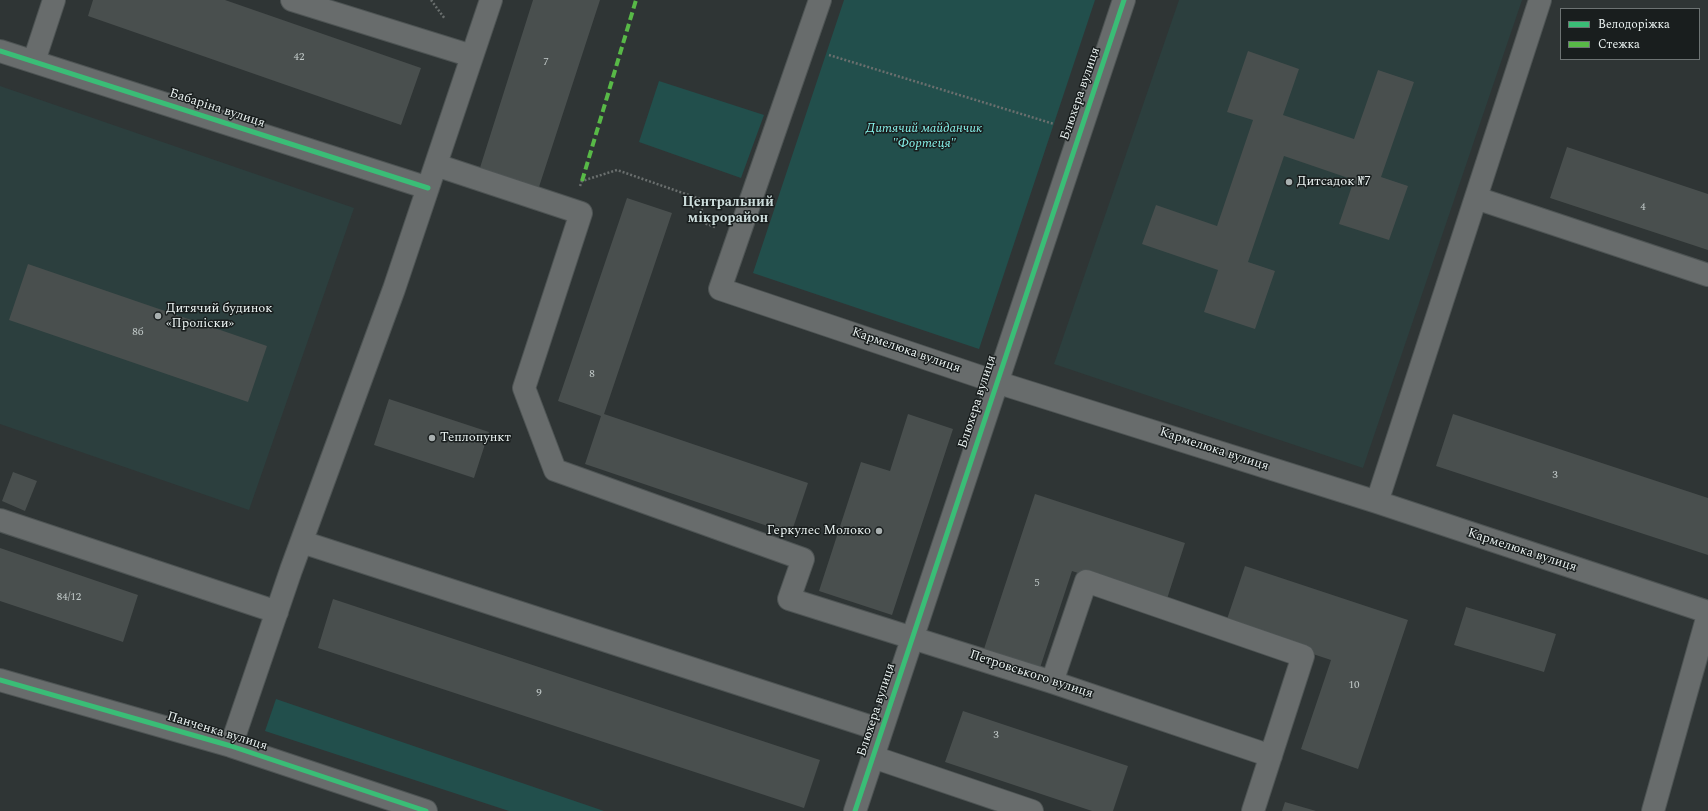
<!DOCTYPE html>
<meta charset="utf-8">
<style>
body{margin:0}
#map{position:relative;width:1708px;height:811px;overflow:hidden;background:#2f3535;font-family:Spectral,serif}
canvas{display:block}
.legend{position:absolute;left:1560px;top:8px;width:140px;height:52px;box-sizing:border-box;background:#191e1e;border:1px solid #6d7373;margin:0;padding:5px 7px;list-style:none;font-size:12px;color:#ebf3f2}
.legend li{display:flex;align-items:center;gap:8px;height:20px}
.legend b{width:20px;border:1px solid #6d7373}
</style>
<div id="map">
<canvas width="1708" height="811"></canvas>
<ul class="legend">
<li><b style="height:5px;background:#3abd76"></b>Велодоріжка</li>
<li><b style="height:5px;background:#58b947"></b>Стежка</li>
</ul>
</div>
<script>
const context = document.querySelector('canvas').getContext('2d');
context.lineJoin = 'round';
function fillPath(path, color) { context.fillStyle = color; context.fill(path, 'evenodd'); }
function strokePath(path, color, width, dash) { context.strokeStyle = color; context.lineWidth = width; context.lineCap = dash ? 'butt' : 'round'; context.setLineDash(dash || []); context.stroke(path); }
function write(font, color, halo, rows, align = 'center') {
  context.font = font + ' Spectral,serif'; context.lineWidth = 3; context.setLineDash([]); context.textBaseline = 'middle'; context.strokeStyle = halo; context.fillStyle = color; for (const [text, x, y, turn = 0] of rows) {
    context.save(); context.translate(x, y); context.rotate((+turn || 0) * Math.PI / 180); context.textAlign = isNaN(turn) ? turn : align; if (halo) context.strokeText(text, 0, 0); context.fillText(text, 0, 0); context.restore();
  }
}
fillPath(new Path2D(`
 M1179 0H1522L1363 468 1054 364Z
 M0 86 354 208 249 510 0 424Z`), '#2c3f3e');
fillPath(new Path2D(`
 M844 0H1095L979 349 753 273Z
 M659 81 764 115 741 178 639 142Z
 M276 699 604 811H509L265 731Z`), '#224f4c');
fillPath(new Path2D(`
 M93 0H225L421 68 401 125 88 16Z
 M533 0H600L537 193 478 174Z
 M1248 51 1299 69 1283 115 1354 139 1378 70 1414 82 1381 177 1408 186 1389 240 1339 224 1354 180 1284 156 1248 262 1275 271 1255 329 1204 312 1218 270 1142 244 1156 205 1217 226 1253 120 1227 112Z
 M1567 147 1708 194V250L1550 198Z
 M627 198 672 213 604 414 808 483 791 534 585 464 601 416 558 401Z
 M28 264 267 346 248 402 9 320Z
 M389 399 489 432 474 478 374 445Z
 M908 414 953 429 892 615 819 591 861 462 890 471Z
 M1453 414 1708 498V555L1436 466Z
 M13 472 37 481 25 511 2 501Z
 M1035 494 1185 543 1166 602 1072 571 1038 674 982 655Z
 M0 548 138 595 123 642 0 601Z
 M1245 566 1408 620 1358 769 1301 749 1331 660 1225 625Z
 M333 599 820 760 804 808 318 648Z
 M1466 607 1556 634 1544 672 1454 645Z
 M963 711 1128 766 1113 811H1092L945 762Z
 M1285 802 1316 811H1282Z`), '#494f4e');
const minor = new Path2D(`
 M292 0 472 56
 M820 0 720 289 996 382 1377 502 1708 612
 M0 51 428 188
 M34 61 54 0
 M436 165 581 213 524 388 555 470 803 559 789 599 1052 682 1271 756
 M1476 198 1708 275
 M1377 502 1540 0
 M0 520 277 612
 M302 542 881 730
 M0 680 231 746 426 811
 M1052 682 1086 581 1303 656 1253 811
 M231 746 291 570 394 289 491 0
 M873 757 1032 811
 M855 811 1124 0
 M1653 811 1708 615`);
strokePath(minor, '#4e5454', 24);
strokePath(new Path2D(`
 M431 0 445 19
 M829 55 1054 124
 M580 186 582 181 617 170 700 199 704 223 715 227`), '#6a6f6e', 2.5, [2, 2]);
strokePath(minor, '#686c6c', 22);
strokePath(new Path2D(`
 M582 181 636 0`), '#58b947', 4, [8, 4]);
strokePath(new Path2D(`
 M0 51 428 188
 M0 680 231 746 426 811
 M855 811 1124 0`), '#3abd76', 5);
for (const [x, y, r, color] of [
 [1289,182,4,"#a9b0b0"],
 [158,316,4,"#a9b0b0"],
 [432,438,4,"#a9b0b0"],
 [879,531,4,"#a9b0b0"]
]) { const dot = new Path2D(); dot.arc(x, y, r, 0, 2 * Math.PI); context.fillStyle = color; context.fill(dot); strokePath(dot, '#191e1e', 1.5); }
write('11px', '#c2cac9', null, [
 ["42",299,58],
 ["7",546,63],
 ["4",1643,208],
 ["8б",138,333],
 ["8",592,375],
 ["3",1555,476],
 ["5",1037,584],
 ["84/12",69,598],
 ["10",1354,686],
 ["9",539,694],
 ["3",996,736]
]);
write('13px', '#ebf3f2', '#191e1e', [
 ["Блюхера вулиця",1081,94,-71],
 ["Бабаріна вулиця",217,109,18],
 ["Кармелюка вулиця",906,351,19],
 ["Блюхера вулиця",978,402,-72],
 ["Кармелюка вулиця",1214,450,18],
 ["Кармелюка вулиця",1522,551,18],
 ["Петровського вулиця",1031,675,18],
 ["Блюхера вулиця",877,710,-72],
 ["Панченка вулиця",217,732,17]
]);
write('italic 13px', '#86f0e9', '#191e1e', [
 ["Дитячий майданчик",924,129],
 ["\"Фортеця\"",924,144]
]);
write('13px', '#ebf3f2', '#191e1e', [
 ["Дитсадок №7",1297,182],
 ["Дитячий будинок",166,309],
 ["«Проліски»",166,324],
 ["Теплопункт",440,438],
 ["Геркулес Молоко",871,531,"right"]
], 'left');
write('bold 14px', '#cddddc', '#191e1e', [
 ["Центральний",728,203],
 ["мікрорайон",728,219]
]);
</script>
